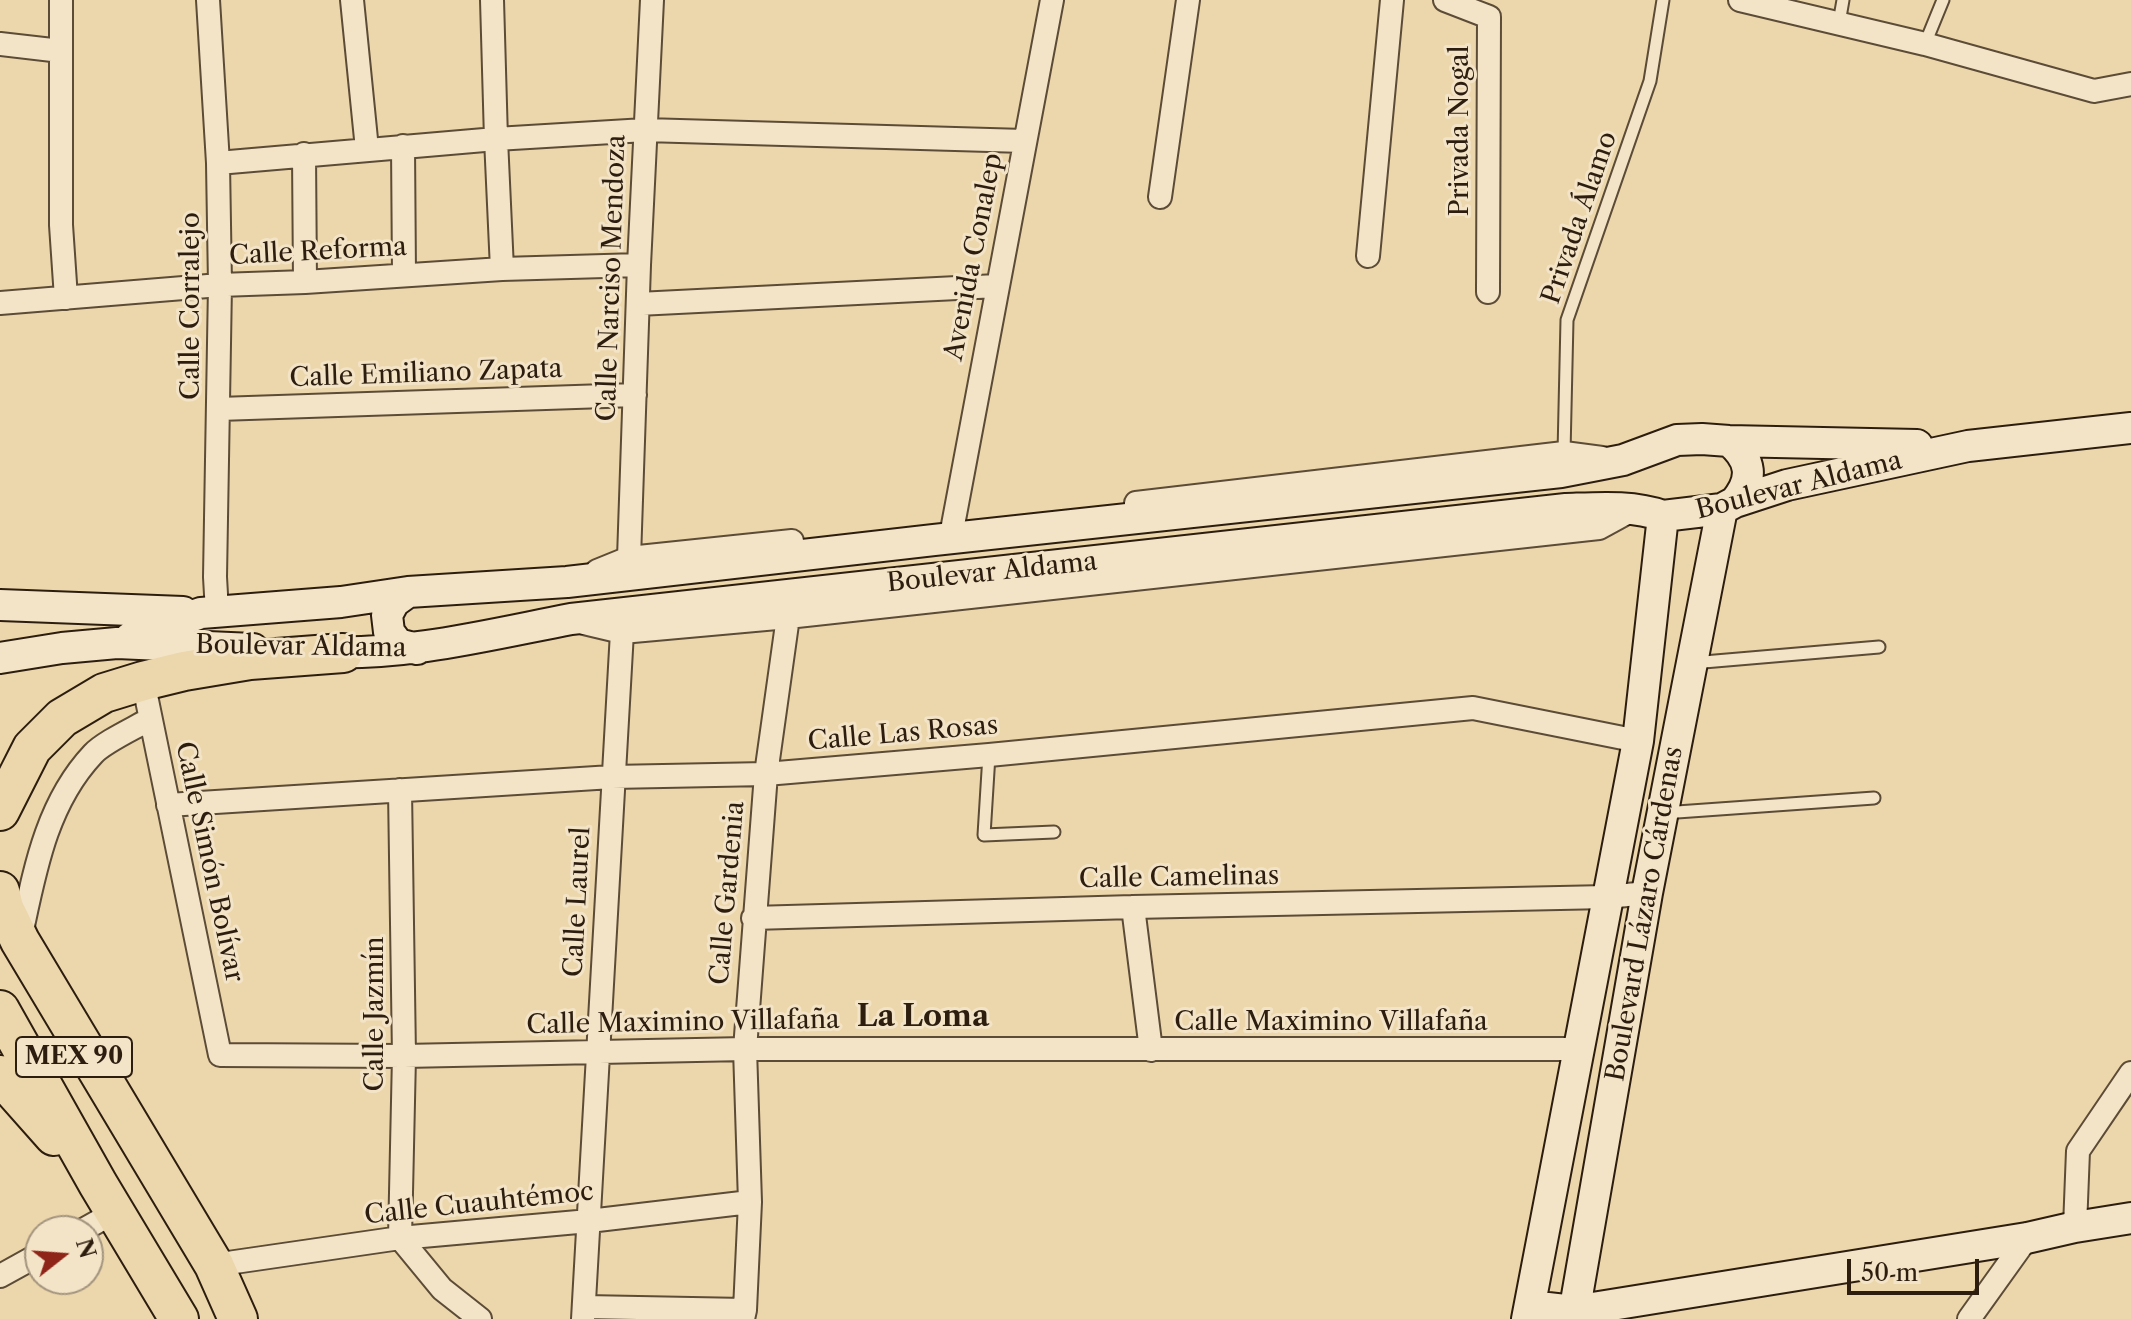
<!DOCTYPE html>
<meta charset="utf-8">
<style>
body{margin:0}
#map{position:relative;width:2131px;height:1319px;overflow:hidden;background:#ecd6ab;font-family:"Libre Caslon Text",serif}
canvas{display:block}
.north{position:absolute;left:24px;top:1215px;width:80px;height:80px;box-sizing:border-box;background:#f3e4c8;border:2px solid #a3947e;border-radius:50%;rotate:73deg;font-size:22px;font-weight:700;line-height:32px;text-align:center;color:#2c1d0f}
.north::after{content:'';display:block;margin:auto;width:28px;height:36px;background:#8f2418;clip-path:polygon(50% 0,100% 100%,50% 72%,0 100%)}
.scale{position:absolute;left:1847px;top:1259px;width:132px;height:36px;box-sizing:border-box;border:4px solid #2c1d0f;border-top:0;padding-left:10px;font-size:24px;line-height:28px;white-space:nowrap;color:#2c1d0f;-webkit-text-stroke:6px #f3e4c8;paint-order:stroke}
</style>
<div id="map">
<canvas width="2131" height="1319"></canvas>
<div class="north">N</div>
<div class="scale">50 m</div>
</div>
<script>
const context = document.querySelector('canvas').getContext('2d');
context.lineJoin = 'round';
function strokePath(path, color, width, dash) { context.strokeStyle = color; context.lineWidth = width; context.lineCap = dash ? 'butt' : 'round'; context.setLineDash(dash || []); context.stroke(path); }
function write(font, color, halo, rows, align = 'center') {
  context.font = font + ' "Libre Caslon Text",serif'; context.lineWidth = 6; context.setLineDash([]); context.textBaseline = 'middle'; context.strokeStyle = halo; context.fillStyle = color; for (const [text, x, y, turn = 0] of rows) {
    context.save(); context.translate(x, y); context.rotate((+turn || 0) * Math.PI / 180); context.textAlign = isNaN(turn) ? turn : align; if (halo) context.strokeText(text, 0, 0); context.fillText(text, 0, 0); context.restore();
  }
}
const lane = new Path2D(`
 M1839 23 1843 0
 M1925 44 1943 0
 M1564 453 1567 320 1650 81 1663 0
 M1692 663 1879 647
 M989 755 984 835 1054 832
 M1663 813 1874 798`);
const street = new Path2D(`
 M61 0V225L66 298
 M208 0 218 163 220 285 215 577 217 612
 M352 0 367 149
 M492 0 496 139 502 269
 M1445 0 1489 17 1488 292
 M1740 0 1925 44 2094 91 2131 84
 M0 44 61 51
 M403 146 404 275
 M304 154 305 282
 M218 163 496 139 645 130 1024 141
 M1160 197 1188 0
 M1368 256 1392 0
 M0 303 220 285 305 282 502 269 639 265
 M638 304 997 286
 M219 409 635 395
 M1136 503 1564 453 1602 458
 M953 525 1052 0
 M629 558 639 265 652 0
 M597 571 629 558 792 541
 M584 623 622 632 788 617 1599 528 1632 510
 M143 681 220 1055 404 1056 745 1049H1577
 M400 790 404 1056 400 1238 442 1289 480 1319
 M168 805 612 777 766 774 989 755 1473 708 1638 741
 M1133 907 1151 1050
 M753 918 1133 907 1607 897 1647 893
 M20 940C34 875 45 805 93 754 104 742 135 728 150 719
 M2075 1227 2078 1151 2131 1073
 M81 1231 115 1212
 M214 1265 400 1238 589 1221 750 1202
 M0 1276 40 1254
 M585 1307 745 1310
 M583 1319 622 632
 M743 1319 745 1310 750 1202 745 1049 766 774 788 617
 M1969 1319 2027 1238`);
const secondary = new Path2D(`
 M1729 441C1752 460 1754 479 1735 502
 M408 592 394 602 387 615 389 632 398 644 417 649
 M0 605 183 612
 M130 638 201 613 341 602 408 592 567 582 934 540 1561 472 1623 460 1677 440 1702 439 1729 441 1917 445
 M321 652C406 656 488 635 571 619L1566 509C1597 508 1633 505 1663 516L1722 509 1735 502 1787 485 1968 446 2131 428
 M0 658 62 648 117 643 253 649
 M1530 1306 1574 1311 2027 1238 2075 1227 2131 1218
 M1527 1319 1638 741 1663 516
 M1573 1319 1647 893 1722 509`);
const highway = new Path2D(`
 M0 811 32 748 62 718 104 693 143 681 184 671 250 660 343 653
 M0 891 4 908 20 941 214 1265 238 1319
 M0 1010 98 1184 179 1319
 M0 1075 54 1136`);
strokePath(lane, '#5c4b36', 15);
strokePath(street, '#5c4b36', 26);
strokePath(secondary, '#2c1d0f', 34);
strokePath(highway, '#2c1d0f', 42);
strokePath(lane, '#f3e4c8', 11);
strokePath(street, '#f3e4c8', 22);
strokePath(secondary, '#f3e4c8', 30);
strokePath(highway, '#ecd6ab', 38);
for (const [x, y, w] of [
 [74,1057,116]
]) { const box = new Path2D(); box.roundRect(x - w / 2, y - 20, w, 40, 6); context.fillStyle = '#f3e4c8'; context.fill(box); strokePath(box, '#2c1d0f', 2); }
write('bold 24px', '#2c1d0f', null, [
 ["MEX 90",74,1057]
]);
write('26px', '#2c1d0f', '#f3e4c8', [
 ["Privada Nogal",1460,131,-90],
 ["Privada Álamo",1580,218,-71],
 ["Calle Reforma",318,252,-3],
 ["Avenida Conalep",974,257,-79],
 ["Calle Narciso Mendoza",612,278,-88],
 ["Calle Corralejo",191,306,-90],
 ["Calle Emiliano Zapata",426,374,-2],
 ["Boulevar Aldama",1799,486,-14],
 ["Boulevar Aldama",992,573,-6],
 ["Boulevar Aldama",301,647,1],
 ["Calle Las Rosas",903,734,-5],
 ["Calle Simón Bolívar",209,862,78],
 ["Calle Camelinas",1179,878,-1],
 ["Calle Gardenia",728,893,-85],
 ["Calle Laurel",578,902,-87],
 ["Boulevard Lázaro Cárdenas",1645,914,-80],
 ["Calle Jazmín",375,1014,-90],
 ["Calle Maximino Villafaña",1331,1022],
 ["Calle Maximino Villafaña",683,1023,-1],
 ["Calle Cuauhtémoc",479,1204,-6]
]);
write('bold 30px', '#2c1d0f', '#f3e4c8', [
 ["La Loma",923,1017]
]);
</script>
